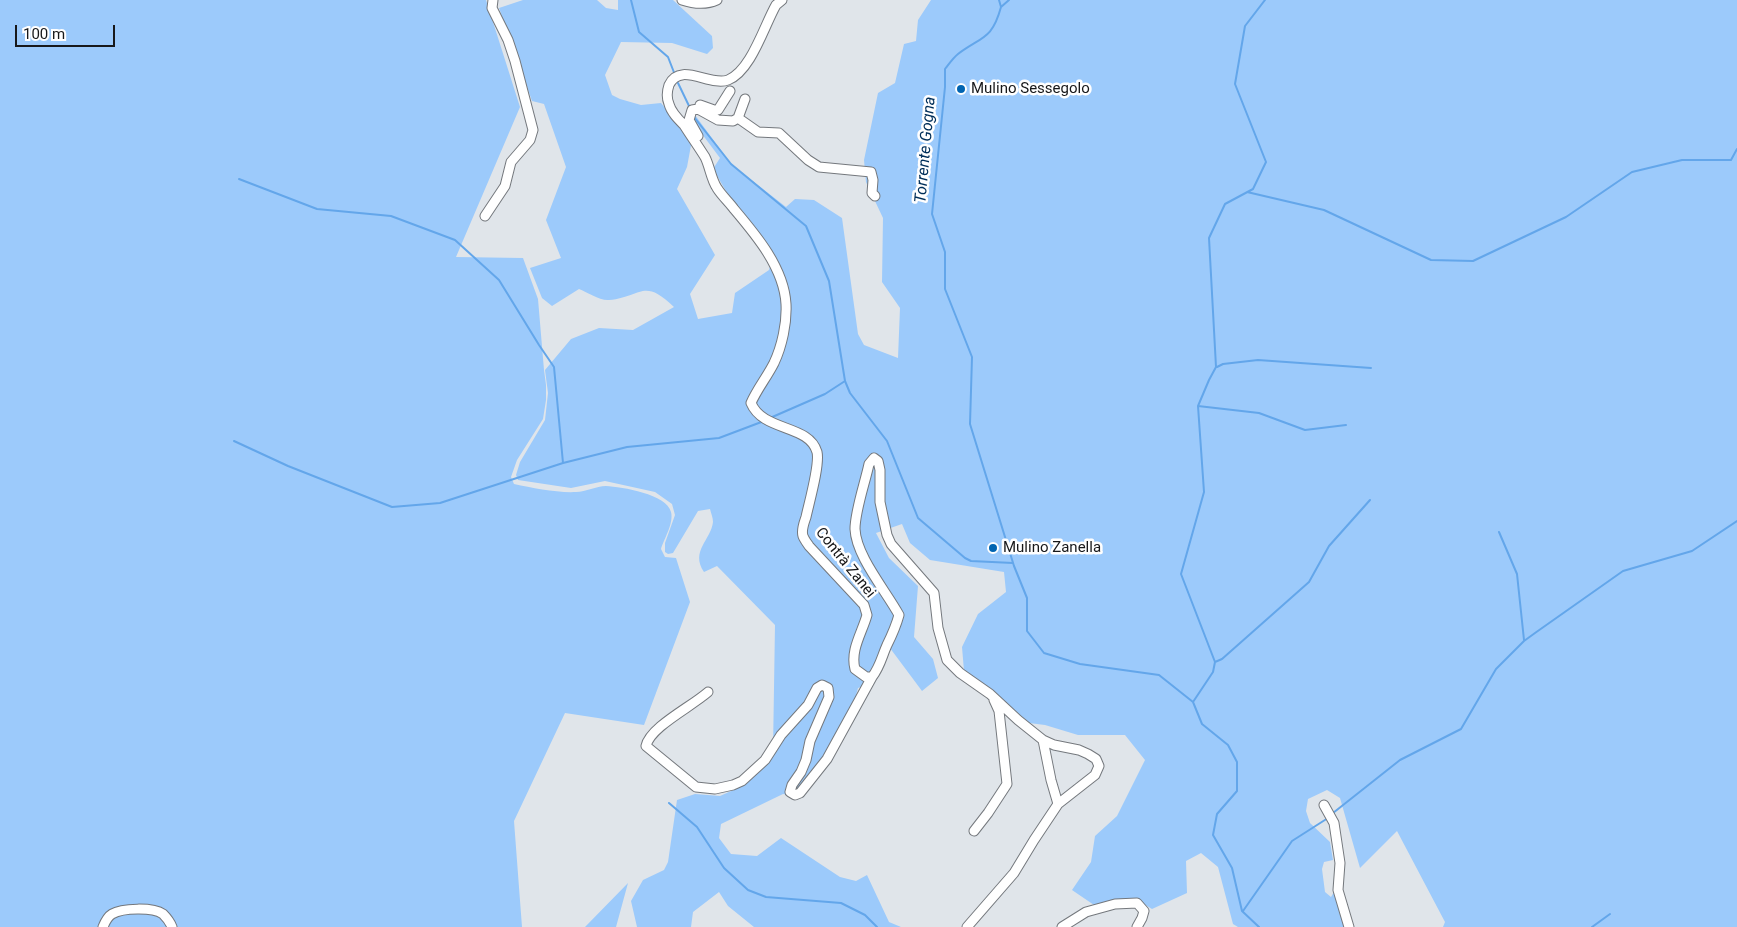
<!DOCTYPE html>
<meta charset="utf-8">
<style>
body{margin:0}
#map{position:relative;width:1737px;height:927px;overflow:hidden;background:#e0e5ea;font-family:Roboto,sans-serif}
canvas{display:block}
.scale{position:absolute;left:15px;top:25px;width:100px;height:22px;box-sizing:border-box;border:2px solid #17181a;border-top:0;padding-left:6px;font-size:15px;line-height:18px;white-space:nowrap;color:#17181a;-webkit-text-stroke:4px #fff;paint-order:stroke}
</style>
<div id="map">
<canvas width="1737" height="927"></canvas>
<div class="scale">100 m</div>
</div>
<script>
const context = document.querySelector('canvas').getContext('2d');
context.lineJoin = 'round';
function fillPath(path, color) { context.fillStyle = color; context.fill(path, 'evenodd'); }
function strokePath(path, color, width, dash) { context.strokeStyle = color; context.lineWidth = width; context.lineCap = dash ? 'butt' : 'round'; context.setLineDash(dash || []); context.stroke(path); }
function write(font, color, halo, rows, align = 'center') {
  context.font = font + ' Roboto,sans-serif'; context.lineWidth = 5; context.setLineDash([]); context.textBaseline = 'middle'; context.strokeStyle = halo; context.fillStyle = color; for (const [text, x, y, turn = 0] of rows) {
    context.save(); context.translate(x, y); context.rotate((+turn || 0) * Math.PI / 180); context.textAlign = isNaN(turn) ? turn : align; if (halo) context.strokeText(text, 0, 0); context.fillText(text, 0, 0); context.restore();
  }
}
fillPath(new Path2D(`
 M0 0H486L520 107 456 257 523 258 538 299 544 370 546 385V400L543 419 517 460 511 477 514 484C533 488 557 493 576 492 586 492 596 486 606 486 622 487 667 494 671 512 674 523 664 539 661 549L665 557 676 558 690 602 644 725 565 713 514 821 522 927H0Z
 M523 0H597L606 8 618 10V0H673L712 36 713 48 707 54 672 43 621 42 605 75 612 95 620 99 641 105 661 103 692 140 687 167 677 189 715 255 690 294 698 319 732 313 735 293 769 270 773 255 730 198 713 169 720 158 699 130 688 126 695 115 731 164 786 207 795 199 814 200 842 218 858 334 864 345 898 358 900 308 882 282 883 218 866 182 864 160 878 93 895 83 904 44 916 41 918 20 931 0H1737V927H1443L1445 922 1397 831 1360 868 1340 798 1327 790 1308 799 1306 811 1310 823 1330 842 1333 860 1324 862 1322 869 1325 892 1331 897 1334 892 1345 927H1238L1233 924 1218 867 1201 853 1186 861 1187 893 1152 909 1139 901 1094 905 1072 890 1091 862 1095 836 1117 816 1145 760 1125 735H1078L1045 725 1029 723 994 692 964 671 962 647 978 614 1006 592 1004 572 930 560 910 543 902 524 876 533 889 558 918 586 914 637 933 659 938 678 922 691 884 640 867 685 858 688C848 730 822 763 796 796L783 794 721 824 719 838 731 854 757 856 781 838 840 877 856 881 867 875 889 922 901 927H754L728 906 719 892 693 912 691 927H637L631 901 643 880 664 870 668 862 677 800 695 794 720 796 740 787 773 750 775 625 717 566 704 572C690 551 711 540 713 522 713 518 711 513 710 509L698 511 673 553 668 554 665 552V543L675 515 672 504 655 492 605 481 571 488 518 480 516 475 520 462 545 420 548 393 545 370 571 339 599 328 633 330 674 307C643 277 642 297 609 300 600 301 587 292 579 289L552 306 542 298 530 268 561 258 546 220 566 167 544 104 532 101 499 8Z
 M628 883 616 927H585Z`), '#9ccafb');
strokePath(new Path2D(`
 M631 0 639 32 668 57 675 75
 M999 0 1001 7
 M1001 7C992 40 982 36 958 54 953 58 949 64 945 69V87L932 214 945 252V289L972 357 970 424 1014 566 1027 598V631L1044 653 1080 664 1159 675 1193 702 1202 724 1228 745 1237 762V791L1217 814 1213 835 1232 868 1242 911 1259 927
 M1001 7 1009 0
 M678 83 690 108
 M694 117 731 164 806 226 829 281 845 381 850 393 887 441 918 518 965 558 971 561 1013 563
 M239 179 317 209 391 216 455 240 499 280 539 345 554 367 563 463
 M1247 192 1324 210 1431 260 1473 261 1566 217 1632 172 1682 160H1731L1737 149
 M1217 367 1223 364 1258 360 1371 368
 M1198 406 1259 413 1305 430 1346 425
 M770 418 825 394 845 381
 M234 441 288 466 392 507 440 503 563 463 627 447 719 438 764 421
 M1499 532 1517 574 1524 640
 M1215 662 1222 659 1309 582 1329 546 1370 500
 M1193 702 1213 672 1215 662 1181 574 1204 492 1198 406 1209 380 1216 367 1209 238 1225 204 1253 189 1266 162 1235 84 1245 26 1265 0
 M669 803 697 827 724 868 748 890 766 897 841 903 865 915 877 927
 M1333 813 1400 760 1461 729 1496 669 1524 641 1535 633 1623 571 1692 551 1737 521
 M1243 911 1292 841 1328 818
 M1592 927 1610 914`), '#63a6ea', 2);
const minor = new Path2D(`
 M682 0C694 4 706 5 717 0
 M782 0 776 5C764 26 751 71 728 80 710 87 680 61 669 85 667 91 666 97 669 104 671 112 678 119 684 125 691 136 698 146 705 157 710 167 711 179 717 188 722 196 729 202 734 209 756 235 784 268 786 304 787 323 782 346 774 363 767 377 757 389 751 403 763 432 809 424 817 452 820 465 809 503 806 517 804 523 801 530 803 536 804 539 807 543 809 546L864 605 867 615C862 633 850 650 855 669L866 677H872
 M700 105 714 110H718L730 91
 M738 118 758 132 779 133 808 160 819 167 871 172 873 180 872 193 875 196
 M698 136 689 120 692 110 698 109 718 120 733 121 738 118 745 99
 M485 216 505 186 511 162 530 140 533 130 515 61 508 40 492 8 493 0
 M708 692C691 707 650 727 646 746L696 787 715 789 733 785 742 781 765 760 781 735 808 705 817 688 822 685 828 688 829 697 810 741 806 760 801 772 792 785 790 792 795 795 800 793 827 759 872 677C880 667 882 656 887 645 892 635 896 626 899 615 886 591 856 556 855 529 855 511 865 483 869 464L874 458 878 461 880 470V502L887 535 891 544 934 593 938 628 947 660 960 673 990 694 1018 720 1043 740 1054 745 1079 750 1088 754 1096 759 1099 766 1095 775 1058 804 1034 840 1014 873 967 927
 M1043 740 1051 780 1058 804
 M1324 805 1334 823 1340 863 1338 890 1349 927
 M974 831 988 813 1007 784 999 711 994 700
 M103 927C105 922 107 917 112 914 122 908 153 907 163 914 167 918 170 922 172 927
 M1062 927 1086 912 1115 904 1137 903 1144 911 1142 918 1137 927`);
strokePath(minor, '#74787d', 11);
strokePath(minor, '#fff', 9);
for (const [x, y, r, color] of [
 [961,89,5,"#0164b1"],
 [993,548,5,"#0164b1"]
]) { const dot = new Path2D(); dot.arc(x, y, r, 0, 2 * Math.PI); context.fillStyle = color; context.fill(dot); strokePath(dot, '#fff', 2); }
write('15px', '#17181a', '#fff', [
 ["Mulino Sessegolo",971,89],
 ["Mulino Zanella",1003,548]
], 'left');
write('15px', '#17181a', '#fff', [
 ["Contrà Zanei",845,563,51]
]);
write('italic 16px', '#002f5a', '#fff', [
 ["Torrente Gogna",926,150,-85]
]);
</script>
